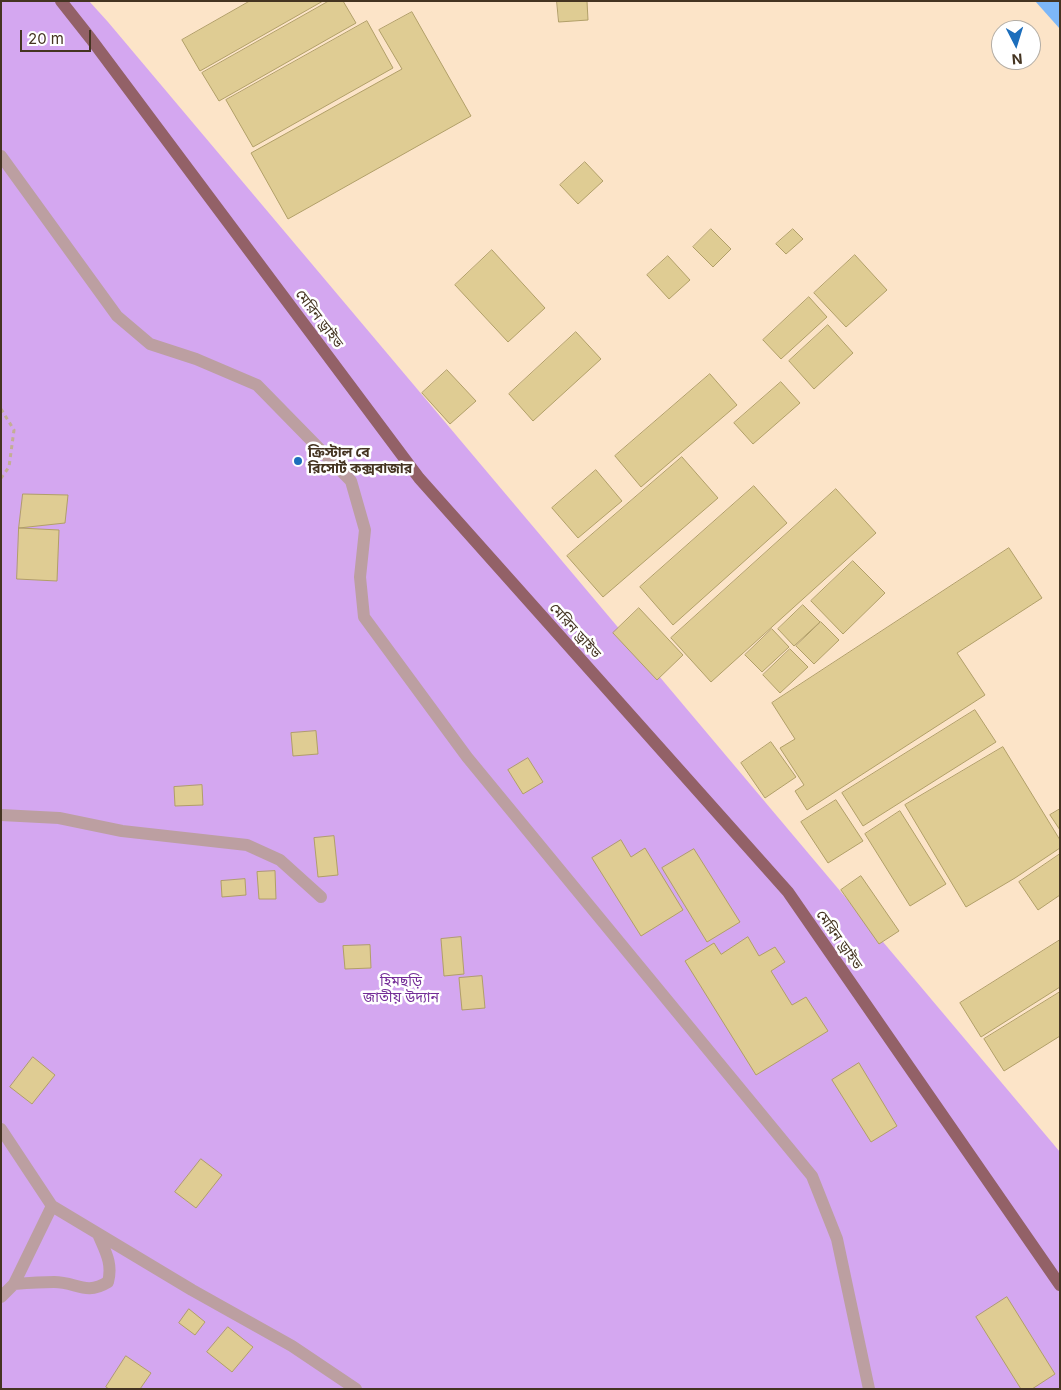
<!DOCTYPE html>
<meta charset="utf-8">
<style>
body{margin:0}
#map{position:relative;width:1061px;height:1390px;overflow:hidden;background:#fce4c8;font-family:Inter,sans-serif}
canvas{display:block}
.frame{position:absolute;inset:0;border:2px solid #443421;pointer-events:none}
.north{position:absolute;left:991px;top:20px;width:50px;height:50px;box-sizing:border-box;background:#fff;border:1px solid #b4aea6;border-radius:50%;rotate:175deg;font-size:14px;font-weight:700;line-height:20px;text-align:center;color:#443421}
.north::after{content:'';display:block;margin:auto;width:18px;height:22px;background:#1c6ebc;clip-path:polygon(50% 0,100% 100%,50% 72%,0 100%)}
.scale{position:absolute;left:20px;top:30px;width:71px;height:22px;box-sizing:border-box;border:2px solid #443421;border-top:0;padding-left:6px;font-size:15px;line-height:18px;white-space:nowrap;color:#443421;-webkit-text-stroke:4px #fff;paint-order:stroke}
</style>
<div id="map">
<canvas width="1061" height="1390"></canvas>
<div class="frame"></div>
<div class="north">N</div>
<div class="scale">20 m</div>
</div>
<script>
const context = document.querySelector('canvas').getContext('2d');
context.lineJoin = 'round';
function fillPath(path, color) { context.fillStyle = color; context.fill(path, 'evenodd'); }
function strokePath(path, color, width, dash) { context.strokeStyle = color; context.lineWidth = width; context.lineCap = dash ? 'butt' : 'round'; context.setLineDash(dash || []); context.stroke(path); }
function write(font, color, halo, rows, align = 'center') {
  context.font = font + ' Inter,"Noto Sans Bengali",sans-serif'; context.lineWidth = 5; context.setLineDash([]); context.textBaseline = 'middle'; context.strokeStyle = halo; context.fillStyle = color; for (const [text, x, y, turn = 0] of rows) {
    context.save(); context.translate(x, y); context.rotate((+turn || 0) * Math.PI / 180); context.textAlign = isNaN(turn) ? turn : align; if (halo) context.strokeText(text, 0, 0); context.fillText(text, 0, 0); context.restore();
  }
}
fillPath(new Path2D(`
 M1 1H89L108 22 1060 1152V1389H1Z`), '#d4a7f0');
fillPath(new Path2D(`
 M1035 1H1060V29Z`), '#7db7f8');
const building = new Path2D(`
 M250 1H323L200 71 182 40Z
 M329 1H343L356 23 219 101 202 73Z
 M557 1H587L588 20 559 22Z
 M412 12 471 116 288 219 251 153 402 69 379 30Z
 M367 21 393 68 253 147 226 100Z
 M585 162 603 181 578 204 560 185Z
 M711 229 731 249 713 267 693 247Z
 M793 229 803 239 786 254 776 244Z
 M492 250 545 308 508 342 455 285Z
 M855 255 887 290 846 327 814 293Z
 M668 256 690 280 669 299 647 275Z
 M809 297 827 317 781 359 763 340Z
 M828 325 853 353 814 389 789 361Z
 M576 332 601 359 533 421 509 394Z
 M447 370 476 401 450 424 422 393Z
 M710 374 737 405 641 487 615 456Z
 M781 382 800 403 753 444 734 423Z
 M682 457 718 498 603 597 567 556Z
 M596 470 622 501 578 538 552 508Z
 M754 486 787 523 673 625 640 587Z
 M836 489 876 533 711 682 671 638Z
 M23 494 68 495 65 523 19 528Z
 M19 528 59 530 57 581 17 579Z
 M1009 548 1042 598 957 653 985 695 807 810 795 791 804 785 780 748 795 739 772 703Z
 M853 561 885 593 843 634 811 601Z
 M803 605 820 622 794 646 778 629Z
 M639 608 683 655 657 680 613 633Z
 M821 622 839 640 814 664 796 646Z
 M772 629 789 647 762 672 745 655Z
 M790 649 808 667 780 693 763 675Z
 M975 710 996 742 863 826 842 793Z
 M316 731 318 754 293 756 291 733Z
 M771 742 796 777 765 798 741 763Z
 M1003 747 1060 840V848L1015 878 966 907 905 805Z
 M528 758 543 782 523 794 508 770Z
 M202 785 203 805 175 806 174 787Z
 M836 800 863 841 828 863 801 822Z
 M1060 809V830L1050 815Z
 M900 811 946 884 910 906 865 834Z
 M334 836 338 875 318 877 314 838Z
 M621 840 631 857 645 848 683 910 641 936 592 858Z
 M694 849 740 922 707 942 662 868Z
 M1060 854V895L1038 910 1019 882Z
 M275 871 276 899H259L257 872Z
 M861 876 899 931 879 944 841 890Z
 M245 879 246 895 222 897 221 881Z
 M461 937 464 974 444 976 441 939Z
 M748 937 759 956 775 947 785 962 771 971 792 1005 806 997 828 1031 756 1075 685 961 714 943 721 954Z
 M1060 940V987L981 1037 960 1003Z
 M370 945 371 968 345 969 343 946Z
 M482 976 485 1008 462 1010 459 978Z
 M1060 992V1036L1004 1071 984 1039Z
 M33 1057 55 1075 32 1104 10 1087Z
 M859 1063 897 1126 871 1142 832 1080Z
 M201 1159 222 1175 196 1208 175 1192Z
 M1007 1297 1055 1374 1032 1389H1021L976 1317Z
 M189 1309 205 1322 195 1335 179 1323Z
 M228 1327 253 1347 232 1372 207 1352Z
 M126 1356 151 1373 140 1389H109L106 1387Z`);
fillPath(building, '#dfcc93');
strokePath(building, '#b19f68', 1);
strokePath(new Path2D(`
 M1 409 14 430 9 467 1 478`), '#c3ae94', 3, [4, 4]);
strokePath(new Path2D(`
 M1 156 117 316 150 344 196 359 257 385 351 481 365 530 360 577 364 617 467 757 812 1176 837 1239 869 1389
 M1 815 59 818 122 831 247 845 280 860 321 897
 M1 1129 52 1206 192 1290 292 1346 356 1389
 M14 1284C27 1283 41 1282 54 1282 77 1282 85 1296 108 1282 113 1263 105 1251 98 1234
 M1 1297 14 1284 52 1206`), '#bc9fa1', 12);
strokePath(new Path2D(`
 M61 1 91 39 419 478 788 892 1060 1285`), '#936167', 12);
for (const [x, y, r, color] of [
 [298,461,5,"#1c6ebc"]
]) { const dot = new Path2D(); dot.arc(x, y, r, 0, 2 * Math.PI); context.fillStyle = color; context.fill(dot); strokePath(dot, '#fff', 2); }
write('14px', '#443421', '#fff', [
 ["মেরিন ড্রাইভ",319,319,53],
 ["মেরিন ড্রাইভ",575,631,48],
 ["মেরিন ড্রাইভ",839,940,55]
]);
write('bold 14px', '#443421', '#fff', [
 ["ক্রিস্টাল বে",308,453],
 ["রিসোর্ট কক্সবাজার",308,469]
], 'left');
write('14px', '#742d97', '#fff', [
 ["হিমছড়ি",401,982],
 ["জাতীয় উদ্যান",401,998]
]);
</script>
